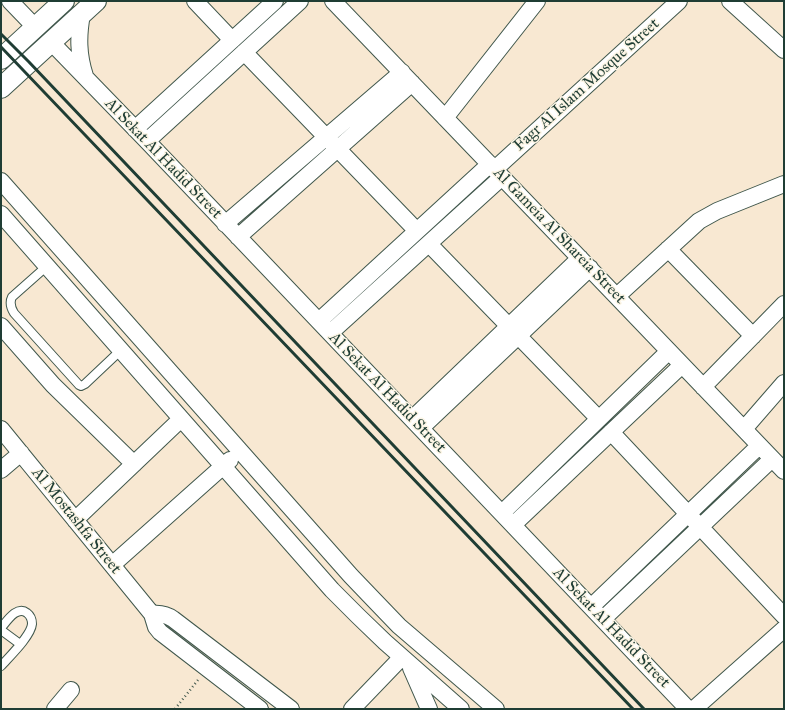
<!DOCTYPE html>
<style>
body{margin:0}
#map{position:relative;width:785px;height:710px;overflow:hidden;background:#f8e8d2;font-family:"IM FELL Great Primer",serif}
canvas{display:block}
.frame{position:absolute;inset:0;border:2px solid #1f3d34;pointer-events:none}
</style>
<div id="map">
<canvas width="785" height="710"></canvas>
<div class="frame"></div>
</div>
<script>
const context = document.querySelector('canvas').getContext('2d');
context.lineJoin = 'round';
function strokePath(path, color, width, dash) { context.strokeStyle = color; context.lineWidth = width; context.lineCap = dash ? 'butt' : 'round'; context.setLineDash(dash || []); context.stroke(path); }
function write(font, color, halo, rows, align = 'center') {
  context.font = font + ' "IM FELL Great Primer",serif'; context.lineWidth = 3; context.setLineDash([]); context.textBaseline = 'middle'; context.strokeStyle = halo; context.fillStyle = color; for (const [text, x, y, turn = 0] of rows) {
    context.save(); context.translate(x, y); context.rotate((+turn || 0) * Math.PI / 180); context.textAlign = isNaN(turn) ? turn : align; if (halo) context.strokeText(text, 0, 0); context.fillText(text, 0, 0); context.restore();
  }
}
const service = new Path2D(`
 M47 266 12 297C9 303 11 308 14 313L79 385 81 386 85 384 121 350
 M1 628C7 621 17 605 27 613 31 616 32 620 32 624 31 636 9 657 1 666
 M1 630 20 644`);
const minor = new Path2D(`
 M10 1 36 28
 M195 1 232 40
 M333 1 784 471
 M730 1 784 50
 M82 14C78 36 78 54 85 76
 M51 42 147 141 688 709
 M244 52 417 231
 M445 118 537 1
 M135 129 275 1
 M147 141 300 1
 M495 169 679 1
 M1 181 351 576 374 600 399 626 496 709
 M1 214 332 590 358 616 385 642 461 709
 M225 224 402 72
 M238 237 412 83
 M429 244 599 419
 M668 249 753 336
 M617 296 699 221 717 211 784 184
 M319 321 490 164
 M1 326 53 385 134 464
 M330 333 502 177
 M703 387 784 304
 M412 419 580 258
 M421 428 590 268
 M1 429 152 614 156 627 160 632 260 709
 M744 429 784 383
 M611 432 784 616
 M1 470 21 453
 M502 513 669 351
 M75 520 181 419
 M513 525 682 365
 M112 565 230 460
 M591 607 759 446
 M152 614C160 613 166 614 173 619L291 709
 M603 619 772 459
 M411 668 429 709
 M55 709 71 690
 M352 709 402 657
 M694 709 784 629`);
const tertiary = new Path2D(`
 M1 59 64 1
 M1 88 96 1`);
strokePath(service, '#40574c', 10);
strokePath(minor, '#40574c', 18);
strokePath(tertiary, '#40574c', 22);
strokePath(new Path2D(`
 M175 709 198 680`), '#40574c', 2.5, [1, 3]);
strokePath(service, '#fff', 8);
strokePath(minor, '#fff', 16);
strokePath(tertiary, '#fff', 20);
strokePath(new Path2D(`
 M1 34 29 62 644 709
 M1 47 633 709`), '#1f3d34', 3);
write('16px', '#1f3d34', '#fcf5e5', [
 ["Fagr Al Islam Mosque Street",587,85,-42],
 ["Al Sekat Al Hadid Street",163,159,46],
 ["Al Gameia Al Shareia Street",559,236,46],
 ["Al Sekat Al Hadid Street",387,393,46],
 ["Al Mostashfa Street",76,521,51],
 ["Al Sekat Al Hadid Street",611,628,46]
]);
</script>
